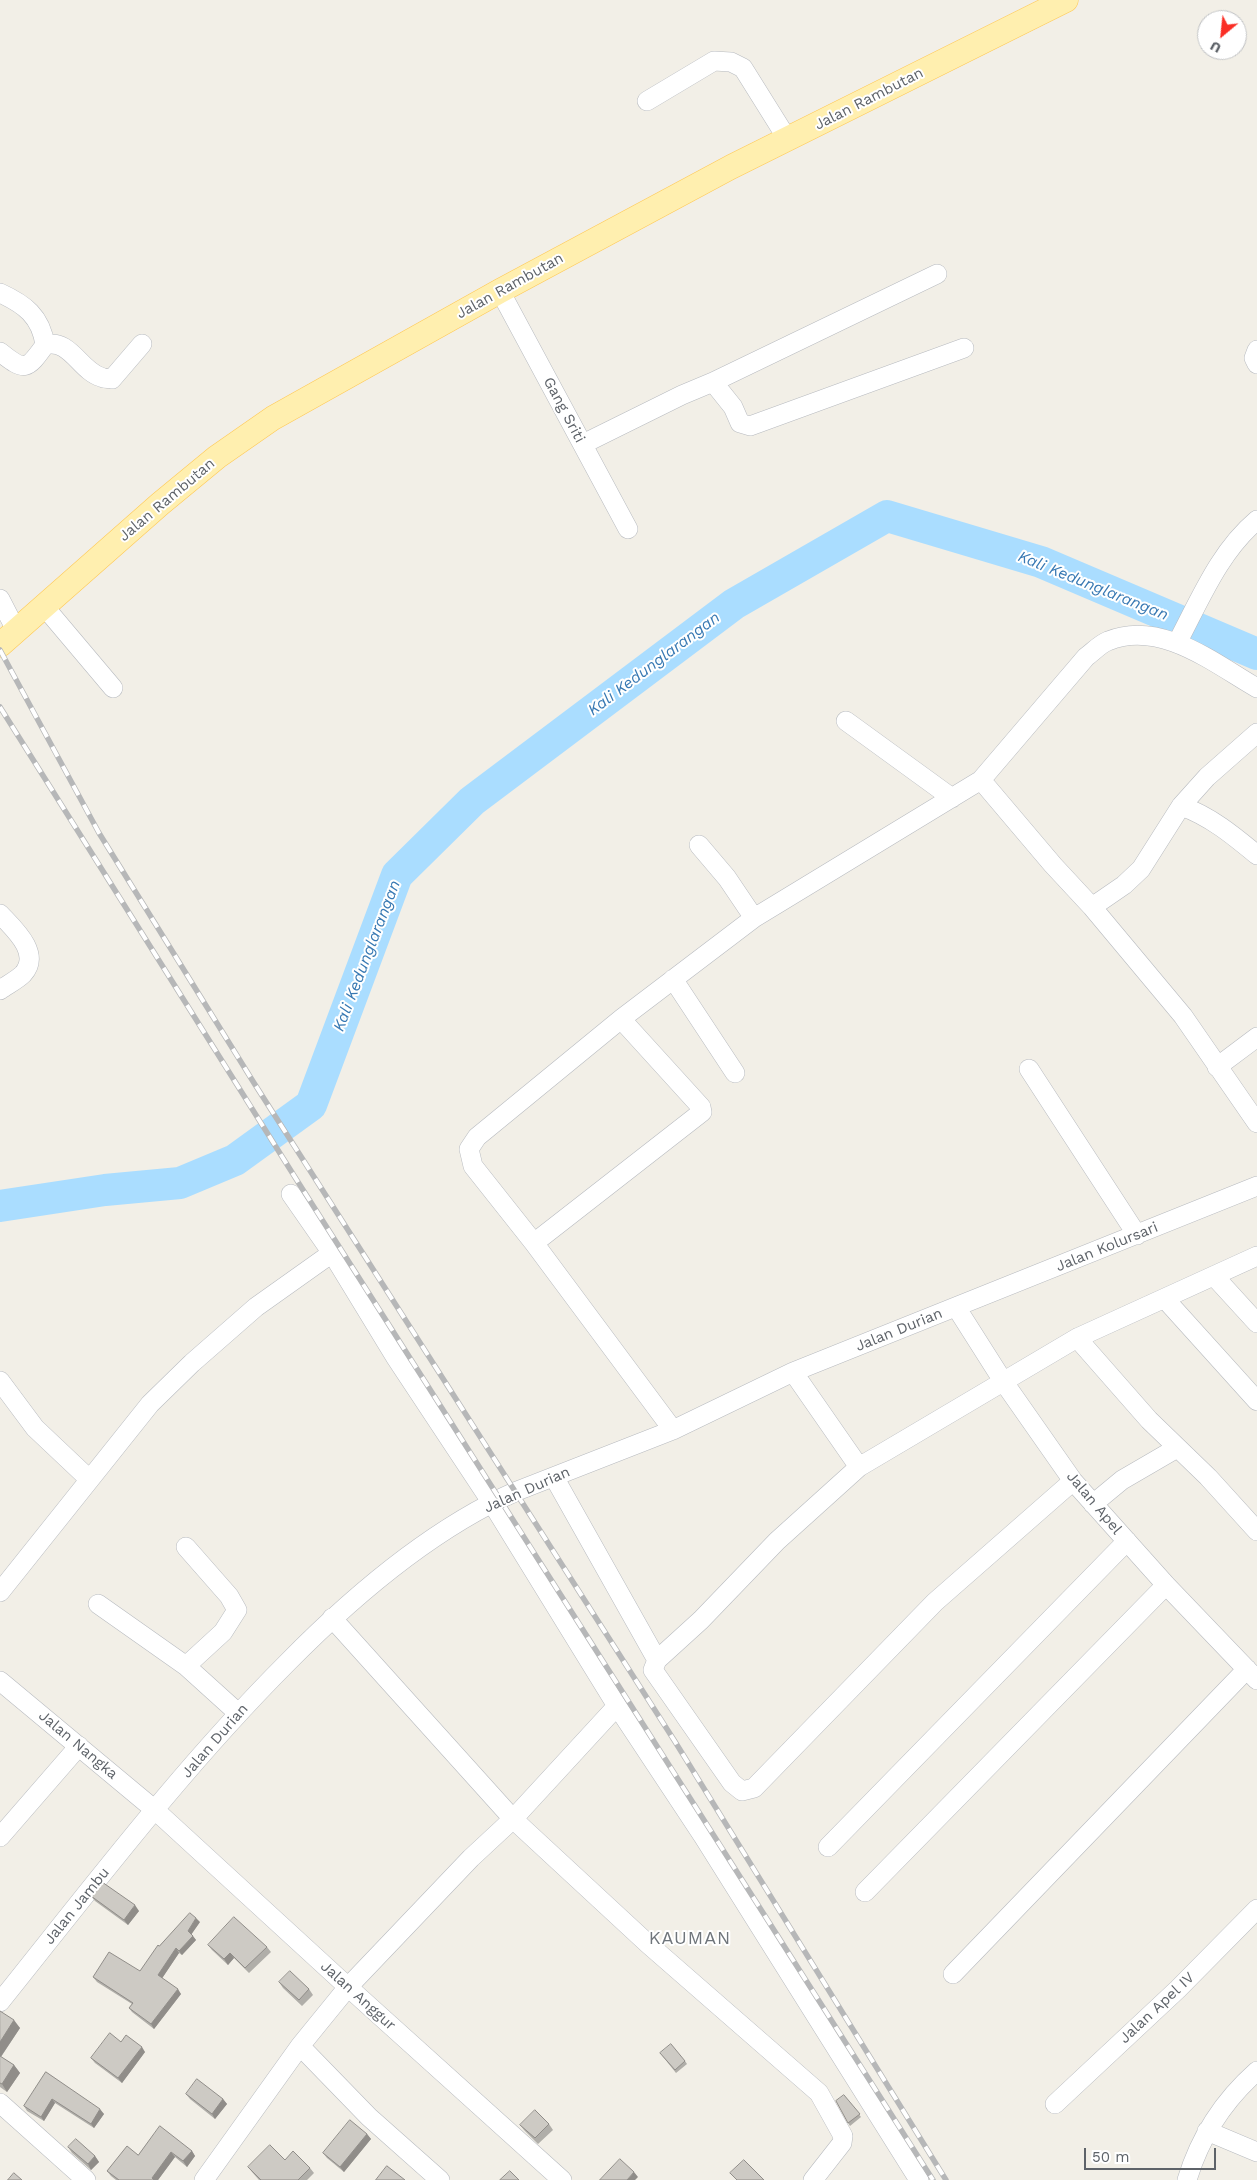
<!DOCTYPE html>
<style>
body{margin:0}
#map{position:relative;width:1257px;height:2180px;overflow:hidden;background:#f2efe7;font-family:"Work Sans",sans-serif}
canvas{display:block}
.north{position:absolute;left:1197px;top:10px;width:50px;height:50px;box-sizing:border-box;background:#fff;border:1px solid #bfc1c3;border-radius:50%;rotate:208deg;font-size:14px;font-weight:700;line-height:20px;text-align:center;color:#5e6369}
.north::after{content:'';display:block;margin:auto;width:18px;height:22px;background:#fa2e25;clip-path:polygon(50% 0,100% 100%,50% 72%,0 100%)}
.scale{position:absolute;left:1084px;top:2148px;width:132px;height:22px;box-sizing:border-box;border:2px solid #5e6369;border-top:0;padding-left:6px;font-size:15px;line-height:18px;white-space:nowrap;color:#5e6369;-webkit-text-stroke:4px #fff;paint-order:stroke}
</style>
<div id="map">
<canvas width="1257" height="2180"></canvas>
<div class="north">U</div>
<div class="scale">50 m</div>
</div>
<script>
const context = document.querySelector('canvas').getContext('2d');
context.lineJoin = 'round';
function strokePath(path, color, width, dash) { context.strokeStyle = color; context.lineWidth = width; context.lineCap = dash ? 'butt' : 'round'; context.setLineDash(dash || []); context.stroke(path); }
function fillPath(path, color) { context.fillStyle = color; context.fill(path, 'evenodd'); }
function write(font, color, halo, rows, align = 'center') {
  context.font = font + ' "Work Sans",sans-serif'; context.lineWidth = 4; context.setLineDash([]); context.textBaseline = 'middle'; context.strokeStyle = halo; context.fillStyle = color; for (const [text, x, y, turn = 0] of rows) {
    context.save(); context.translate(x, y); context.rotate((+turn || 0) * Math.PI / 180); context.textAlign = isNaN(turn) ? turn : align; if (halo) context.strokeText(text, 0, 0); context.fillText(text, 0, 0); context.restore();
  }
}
strokePath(new Path2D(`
 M0 1206 105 1190 180 1183 235 1160 311 1105 397 875 472 801 734 604 887 516 1041 562 1257 654`), '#adf', 32);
const minor = new Path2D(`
 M647 101 714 61 731 62 743 68 788 140
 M500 291 628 529
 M0 293C24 304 41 316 45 345
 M1257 350 1254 358 1257 364
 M0 352C25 372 27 370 45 345 70 338 80 371 101 377 104 379 109 378 112 379L142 344
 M713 382 937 274
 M583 444 682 395 713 382 733 407 740 423 750 426 964 348
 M0 599 16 630
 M43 605 113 688
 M1177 643C1200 600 1219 552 1257 520
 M846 721 952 798
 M981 780 1053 865 1092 907 1183 1016 1257 1123
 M1181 806C1210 816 1234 836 1257 855
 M699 845 727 878 754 918
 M1092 907 1124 885 1141 869 1181 806 1207 777 1257 733
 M0 914C13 928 42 953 23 974 17 980 7 985 0 990
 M673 979 735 1073
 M1217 1067 1257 1037
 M1029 1069 1137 1235
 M291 1194 332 1253 396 1358 492 1503 617 1706 703 1836 919 2180
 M534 1243 702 1112 701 1107 621 1019
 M1214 1276 1257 1323
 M1165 1299 1257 1401
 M956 1307 1003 1381 1073 1481 1166 1585 1257 1680
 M1077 1338 1149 1420 1208 1477 1257 1531
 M793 1372 859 1467
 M0 1381 35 1428 89 1479
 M673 1430 534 1243 473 1166 469 1149 477 1137 621 1019 754 918 981 780 1086 657C1093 652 1100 644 1108 641 1160 619 1215 664 1257 688
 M554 1477 657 1660
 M1073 1481 935 1602 754 1788 742 1791 732 1783 653 1670 657 1660 701 1620 777 1541 859 1467 1077 1338 1257 1256
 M1093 1504 1122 1480 1177 1448
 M186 1547 229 1596 237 1610 223 1632 186 1666
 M0 1592 150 1404 192 1363 256 1307 332 1253
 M98 1604 186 1666 238 1713
 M332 1618 513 1819 647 1943 819 2093 843 2136 842 2143 813 2180
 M0 1681 155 1810 348 1987 562 2180
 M0 1837 79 1746
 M828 1847 1127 1541
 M865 1892 1166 1585
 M953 1974 1247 1669
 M0 2002C93 1886 183 1767 288 1662 353 1596 431 1529 517 1491L673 1430 793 1372 1257 1186
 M300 2046 369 2117 440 2180
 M0 2103 86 2180
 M1055 2104 1178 1989 1257 1909
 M1207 2131 1257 2152
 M204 2180 300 2046 348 1987 471 1858 513 1819 617 1706
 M1187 2180C1200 2137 1223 2101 1257 2071`);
const major = new Path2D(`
 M0 645 160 504 217 457 273 418 500 291 731 167 1066 0`);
strokePath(minor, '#b7babf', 20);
strokePath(major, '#ffc853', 25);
strokePath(minor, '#fff', 19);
strokePath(major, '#ffefaf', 24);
const rail = new Path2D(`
 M0 650 99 833 254 1083 674 1740 946 2180
 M0 707 298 1182 933 2180`);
strokePath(rail, '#b6b7b8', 5.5);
strokePath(rail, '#fff', 4, [11]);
fillPath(new Path2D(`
 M91 1896 139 1911 128 1925 95 1901Z
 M200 1922 191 1934 196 1940 182 1955 179 1953 162 1978 181 1994 154 2029 132 2012 129 2008 132 2004 97 1982 93 1977 140 1971 159 1946Z
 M208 1945 267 1947 271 1952 249 1973 234 1958 228 1965 212 1950Z
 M279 1982 309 1989 313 1995 302 2006 283 1988Z
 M0 2011 20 2028 1 2057 14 2065 20 2073 7 2092 0 2087Z
 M121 2042 145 2052 122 2083 95 2063 91 2058Z
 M660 2053 685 2061 687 2064 676 2073Z
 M46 2072 104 2114 94 2128 55 2103 44 2121 27 2111 24 2106Z
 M186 2094 223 2099 227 2104 215 2119 190 2099Z
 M844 2095 861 2117 850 2126 848 2123Z
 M549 2124 553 2130 538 2144 524 2130 520 2125Z
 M367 2134 371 2139 344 2172 327 2158 323 2153Z
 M68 2147 95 2156 99 2162 91 2170 72 2153Z
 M192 2151 195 2156 187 2167 175 2157 158 2180H116L111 2176 107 2171 138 2155Z
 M285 2160 310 2168 314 2173 307 2180H259L252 2172 248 2167Z`), '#b0aea9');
fillPath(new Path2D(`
 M135 1905 139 1911 128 1925 124 1920Z
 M196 1918 200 1922 191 1935 188 1931Z
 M193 1936 196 1940 182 1955 179 1951Z
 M176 1948 179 1953 161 1980 158 1975Z
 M230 1953 234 1958 228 1965 224 1959Z
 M178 1989 181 1994 154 2029 151 2024Z
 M14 2020 20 2028 0 2058V2042Z
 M142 2047 145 2052 122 2083 118 2078Z
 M14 2065 20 2073 7 2092 2 2084Z
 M52 2099 55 2103 44 2121 41 2117Z
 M223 2099 227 2104 215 2119 212 2114Z
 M100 2109 104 2114 94 2128 91 2124Z
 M367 2134 371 2139 344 2172 340 2167Z
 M192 2151 195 2156 187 2167 183 2161Z
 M171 2152 175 2157 158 2180H153L152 2178Z
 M95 2156 99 2162 91 2170 88 2164Z
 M634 2172 638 2177 635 2180H627Z`), '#908d89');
const building = new Path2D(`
 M102 1882 135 1905 124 1920 91 1896Z
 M190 1913 196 1918 188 1931 193 1936 179 1951 176 1948 158 1975 178 1989 151 2024 129 2008 133 2003 93 1977 109 1952 140 1971 158 1945 159 1946Z
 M234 1917 267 1947 245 1968 230 1953 224 1959 208 1945Z
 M290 1971 309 1989 299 2000 279 1982Z
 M0 2011 14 2020 0 2042Z
 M110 2033 121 2042 126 2035 142 2047 118 2078 91 2058Z
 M671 2044 685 2061 675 2070 660 2053Z
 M0 2056 14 2065 2 2084 0 2083Z
 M46 2072 100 2109 91 2124 52 2099 41 2117 24 2106Z
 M197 2079 223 2099 212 2114 186 2094Z
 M844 2095 860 2114 848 2123 836 2101Z
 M535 2110 549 2124 535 2138 520 2125Z
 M350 2120 367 2134 340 2167 323 2153Z
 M160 2126 192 2151 183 2161 171 2152 152 2178 154 2180H119L107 2171 127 2146 138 2155Z
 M76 2139 95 2156 88 2164 68 2147Z
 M270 2145 285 2160 293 2151 310 2168 298 2180H261L248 2167Z
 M620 2159 634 2172 627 2180H600Z
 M744 2160 764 2180H737L730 2173Z
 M387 2166 405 2180H376Z
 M510 2171 519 2180H500Z
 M14 2173 22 2180H8Z`);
fillPath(building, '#cdcac4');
strokePath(building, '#908d89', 1);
write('15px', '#5e6369', '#fff', [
 ["Jalan Rambutan",869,99,-27],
 ["Jalan Rambutan",510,286,-29],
 ["Gang Sriti",564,410,62],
 ["Jalan Rambutan",167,500,-40],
 ["Jalan Kolursari",1107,1247,-22],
 ["Jalan Durian",899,1330,-22],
 ["Jalan Durian",527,1490,-24],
 ["Jalan Apel",1094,1503,50],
 ["Jalan Durian",215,1741,-49],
 ["Jalan Nangka",78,1745,40],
 ["Jalan Jambu",77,1906,-51],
 ["Jalan Anggur",358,1996,42],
 ["Jalan Apel IV",1157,2008,-43]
]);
write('italic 16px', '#3879b3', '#fff', [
 ["Kali Kedunglarangan",1093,586,22],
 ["Kali Kedunglarangan",654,664,-37],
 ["Kali Kedunglarangan",367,956,-69]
]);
context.letterSpacing = '1px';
write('18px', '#6f757b', '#fff', [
 ["KAUMAN",690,1939]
]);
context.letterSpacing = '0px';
</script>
